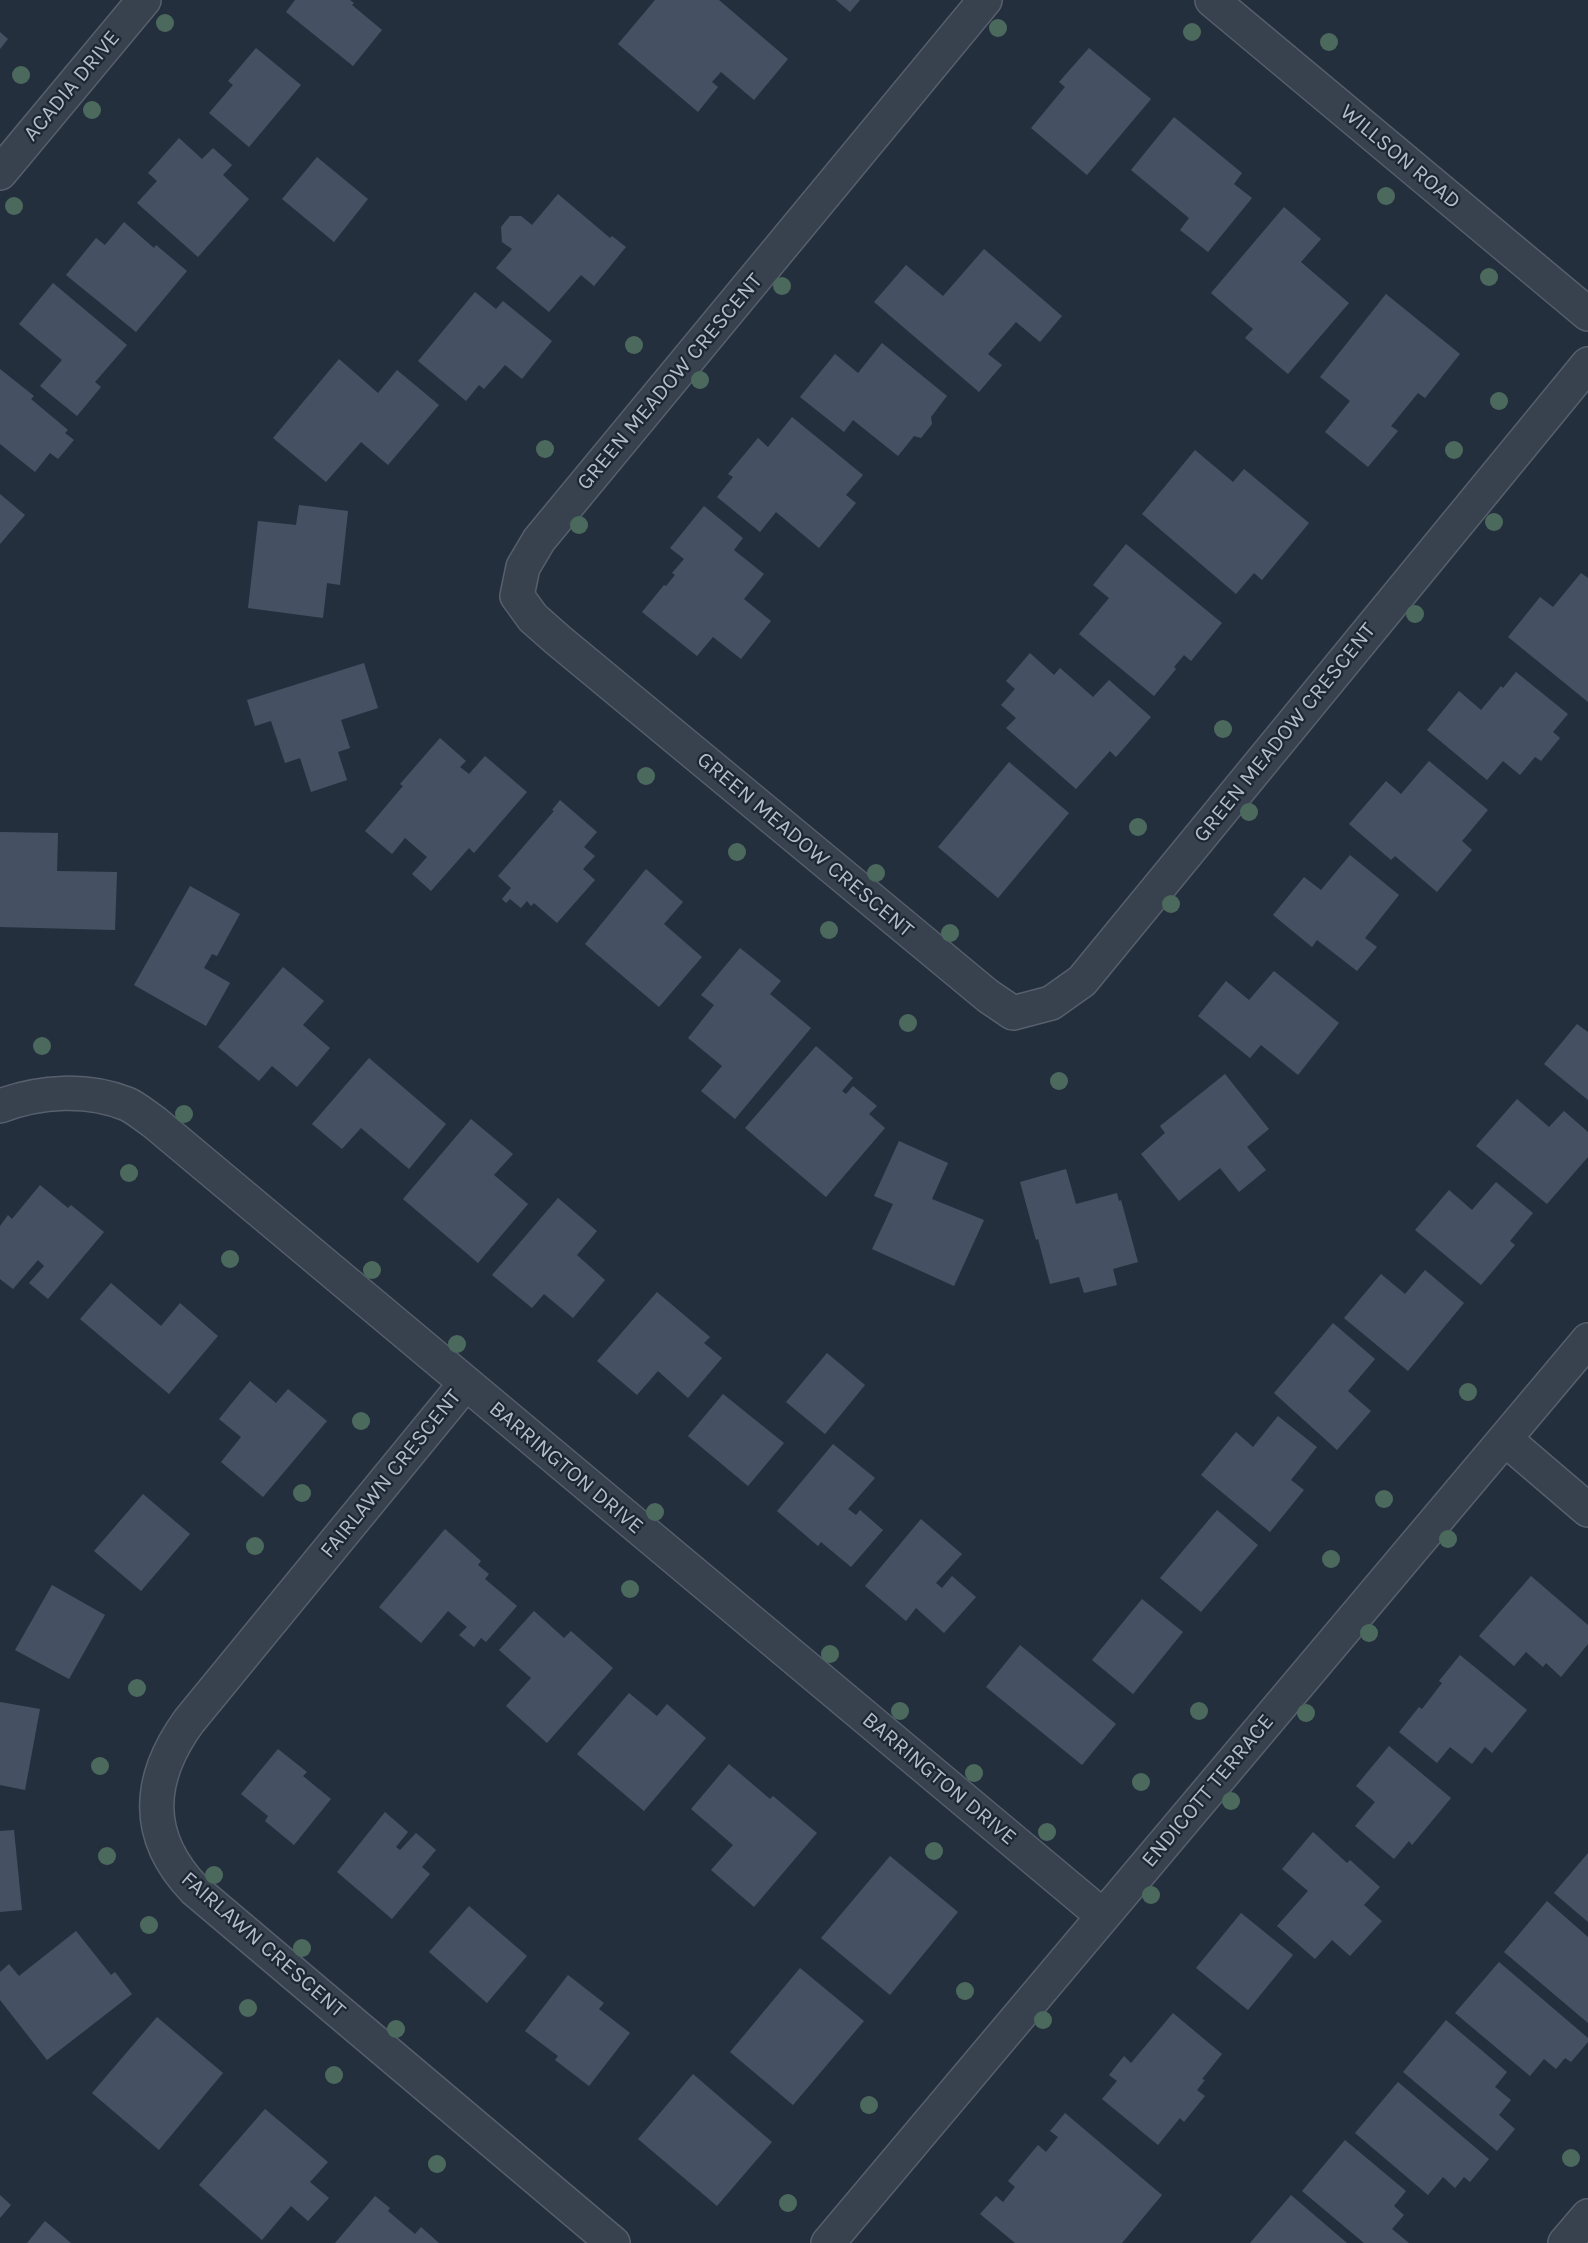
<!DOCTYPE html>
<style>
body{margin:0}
canvas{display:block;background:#242f3e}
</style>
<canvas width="1588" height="2243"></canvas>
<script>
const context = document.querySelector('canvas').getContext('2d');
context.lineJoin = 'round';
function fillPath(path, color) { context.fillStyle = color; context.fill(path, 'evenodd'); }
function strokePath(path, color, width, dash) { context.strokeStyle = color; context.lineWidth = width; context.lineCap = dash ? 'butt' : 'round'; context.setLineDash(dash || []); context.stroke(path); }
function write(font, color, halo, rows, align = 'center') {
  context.font = font + ' Karla,sans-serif'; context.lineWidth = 4.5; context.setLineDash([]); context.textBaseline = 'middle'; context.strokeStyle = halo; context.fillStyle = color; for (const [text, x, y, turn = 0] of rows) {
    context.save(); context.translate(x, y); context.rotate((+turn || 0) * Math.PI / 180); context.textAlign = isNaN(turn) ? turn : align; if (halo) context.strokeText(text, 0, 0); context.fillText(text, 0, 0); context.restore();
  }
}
fillPath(new Path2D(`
 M295 0H350L354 3 352 5 382 30 353 66 286 12Z
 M655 0H719L788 59 754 100 721 72 712 82 718 87 698 112 618 44Z
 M836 0H860L850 12Z
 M0 32 8 39 0 49Z
 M256 48 301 85 249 147 209 113 233 85 228 81Z
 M1089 48 1151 99 1087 175 1031 128 1065 87 1059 82Z
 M1174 117 1242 173 1234 184 1252 198 1208 252 1180 230 1189 218 1131 170Z
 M179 138 202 159 213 148 232 165 223 175 249 199 198 257 137 203 157 181 148 173Z
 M317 157 368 199 334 242 282 199Z
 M558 194 610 238 612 236 626 247 594 286 581 275 549 312 496 268 512 249 502 242 501 227 510 216H521L532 225Z
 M1284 207 1321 239 1301 262 1349 303 1288 374 1245 338 1253 329 1211 293Z
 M124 222 154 248 156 245 187 271 136 332 66 275 96 238 105 245Z
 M984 249 1062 316 1040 342 1016 322 988 354 1002 365 979 392 874 302 906 265 943 296Z
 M53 283 127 345 95 382 101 387 77 416 40 386 62 360 19 324Z
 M475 292 496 309 503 301 552 341 522 379 505 365 484 389 479 385 466 401 418 361Z
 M1386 294 1460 354 1425 398 1418 393 1391 426 1398 431 1368 467 1325 432 1350 401 1320 377Z
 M882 343 947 396 931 417 932 424 921 438 914 436 898 456 853 420 844 432 800 397 835 354 858 373Z
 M339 359 378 393 397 370 439 405 388 465 361 442 326 482 273 438Z
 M0 369 34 396 31 399 68 430 65 433 74 440 58 459 50 453 35 472 0 444Z
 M792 417 863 475 846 495 856 503 819 548 776 512 760 532 717 497 733 477 728 474 758 438 768 447Z
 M1195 450 1233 482 1244 469 1309 523 1262 580 1254 573 1236 594 1142 514Z
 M0 494 25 515 0 544Z
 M299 505 348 511 340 585 327 583 323 618 248 608 258 521 296 525Z
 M704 506 743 538 734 550 764 574 744 599 771 621 741 659 713 637 697 656 642 612 664 585 666 586 675 575 672 573 684 559 670 548Z
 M1126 544 1222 623 1191 661 1184 655 1174 667 1176 669 1154 696 1079 634 1109 598 1093 585Z
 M1581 573 1588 578V702L1508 637 1540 597 1553 607Z
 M1030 653 1054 675 1060 668 1093 697 1109 680 1151 717 1116 757 1110 751 1076 789 1006 728 1016 718 1001 705 1015 689 1006 681Z
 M364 663 378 708 341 720 350 748 338 752 347 780 311 792 300 758 285 763 271 721 255 726 247 700Z
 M1516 672 1568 714 1553 732 1560 738 1541 761 1535 757 1520 775 1503 761 1487 780 1427 730 1459 691 1481 710 1501 686 1503 688Z
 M440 738 466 761 460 767 469 774 485 756 527 792 474 853 469 848 431 891 412 874 427 857 405 838 392 854 365 831 403 786 400 784Z
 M1429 761 1488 810 1462 841 1472 850 1437 892 1395 856 1391 860 1349 824 1386 781 1401 794Z
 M1009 762 1069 813 998 898 938 847Z
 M560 800 597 832 584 847 595 856 583 869 595 880 557 923 534 903 531 906 527 901 521 908 510 899 506 903 502 899 511 888 498 876 554 811 552 810Z
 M0 832 58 833 57 871 117 872 115 930 0 927Z
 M1350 855 1399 895 1365 938 1377 947 1357 971 1317 940 1312 947 1273 915 1304 877 1321 890Z
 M646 869 683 902 664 924 702 957 659 1007 585 944Z
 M190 886 240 914 217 956 212 954 204 968 230 983 206 1026 134 985Z
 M740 948 781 981 770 994 811 1028 735 1119 701 1091 722 1066 688 1038 714 1005 701 995Z
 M283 967 324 1001 303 1025 330 1048 297 1087 272 1066 259 1081 218 1047Z
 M1274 971 1339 1023 1298 1075 1261 1045 1250 1058 1198 1016 1226 981 1249 1000Z
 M1577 1024 1588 1032V1100L1544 1064Z
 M816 1046 853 1078 842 1091 846 1094 853 1086 877 1106 869 1114 885 1128 826 1197 745 1128Z
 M369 1058 446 1124 409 1169 361 1128 342 1149 312 1124Z
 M1225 1074 1269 1129 1247 1147 1266 1170 1239 1192 1220 1168 1179 1201 1141 1154 1165 1133 1160 1126Z
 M1517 1099 1549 1127 1564 1111 1588 1132V1157L1547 1204 1476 1146Z
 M471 1119 513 1154 494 1175 528 1204 478 1263 403 1199Z
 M899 1141 948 1163 932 1199 984 1220 954 1286 872 1249 893 1204 874 1196Z
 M1066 1169 1076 1204 1117 1193 1119 1201 1121 1200 1138 1262 1113 1269 1117 1285 1084 1293 1079 1277 1050 1284 1038 1239 1036 1240 1020 1182Z
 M1496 1182 1533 1213 1510 1241 1515 1245 1481 1285 1415 1230 1449 1190 1472 1210Z
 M40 1185 68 1208 71 1205 104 1232 48 1299 29 1283 44 1266 38 1260 13 1289 0 1279V1226L8 1215 12 1219Z
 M558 1198 597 1231 577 1255 605 1280 573 1318 544 1294 532 1308 492 1275Z
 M1425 1270 1464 1303 1408 1371 1344 1318 1381 1274 1405 1294Z
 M111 1283 161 1326 180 1303 218 1336 169 1394 80 1319Z
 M657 1292 710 1337 704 1343 722 1358 688 1398 658 1371 637 1395 597 1361Z
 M1333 1323 1375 1359 1348 1391 1371 1411 1337 1450 1274 1393Z
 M827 1353 865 1385 825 1434 786 1402Z
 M250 1381 276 1403 288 1389 327 1421 263 1497 221 1462 241 1437 219 1419Z
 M723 1394 784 1443 748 1486 688 1436Z
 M1278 1416 1317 1447 1291 1480 1304 1490 1270 1532 1201 1475 1236 1432 1253 1447Z
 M833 1444 875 1478 848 1509 856 1515 860 1510 883 1530 851 1567 821 1542 818 1546 777 1511Z
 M143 1494 190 1534 141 1591 94 1551Z
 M1217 1510 1258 1545 1201 1612 1160 1578Z
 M921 1519 962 1554 936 1583 942 1588 952 1576 976 1597 944 1633 916 1608 906 1621 865 1586Z
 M445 1529 481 1561 478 1565 489 1574 485 1579 517 1606 486 1642 481 1638 474 1647 459 1635 467 1627 448 1611 421 1643 379 1607Z
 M1531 1576 1588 1625V1644L1561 1677 1546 1663 1543 1667 1526 1652 1514 1666 1479 1636Z
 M52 1585 105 1615 69 1679 15 1650Z
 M1142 1599 1183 1632 1133 1694 1092 1660Z
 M534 1611 564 1638 571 1631 613 1668 547 1743 506 1706 531 1678 499 1650Z
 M1020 1645 1116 1724 1082 1765 986 1687Z
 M1460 1655 1527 1710 1492 1753 1485 1747 1472 1764 1450 1747 1437 1763 1399 1732 1419 1707 1422 1709 1442 1683 1439 1681Z
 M629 1693 657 1716 667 1704 706 1738 644 1811 577 1754Z
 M0 1702 40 1709 25 1790 0 1785Z
 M1389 1746 1451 1798 1412 1845 1409 1841 1394 1859 1355 1826 1375 1802 1356 1786Z
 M278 1749 307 1772 303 1776 331 1799 294 1845 265 1821 268 1816 241 1794Z
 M729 1764 770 1799 773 1796 817 1833 754 1907 711 1870 733 1845 691 1809Z
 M385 1812 408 1832 396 1847 400 1850 416 1833 436 1850 422 1867 430 1874 392 1919 337 1872Z
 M14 1830 22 1910 0 1912V1831Z
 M1313 1832 1347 1863 1350 1860 1380 1887 1364 1905 1382 1921 1350 1956 1332 1940 1315 1959 1277 1926 1308 1891 1282 1869Z
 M1588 1853V1922L1554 1893Z
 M890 1856 958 1912 890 1995 821 1938Z
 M1547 1901 1588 1937V2023L1504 1952Z
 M469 1906 527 1956 487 2003 429 1952Z
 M1241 1913 1293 1955 1248 2010 1196 1968Z
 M76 1931 111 1975 115 1972 132 1994 47 2060 0 2000V1972L9 1964 19 1976Z
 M1499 1962 1588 2038V2042L1571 2062 1565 2058 1556 2069 1544 2059 1530 2076 1455 2013Z
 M800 1968 864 2021 793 2105 730 2052Z
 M568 1975 604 2003 599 2009 630 2033 589 2086 555 2060 558 2056 525 2031Z
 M1173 2013 1222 2054 1202 2079 1205 2080 1197 2090 1205 2096 1184 2122 1180 2118 1158 2145 1102 2099 1117 2081 1109 2075 1124 2056 1131 2063Z
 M157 2017 223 2073 159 2150 92 2093Z
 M1446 2020 1507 2072 1495 2087 1511 2100 1499 2115 1515 2129 1497 2151 1403 2072Z
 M693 2074 772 2142 717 2206 638 2139Z
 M1398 2082 1489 2159 1470 2182 1464 2177 1455 2188 1443 2177 1428 2195 1355 2133Z
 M265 2109 328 2162 310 2182 329 2198 308 2221 291 2206 262 2240 199 2185Z
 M1065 2113 1162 2195 1122 2243H1015L980 2214 996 2196 1003 2202 1015 2187 1008 2181 1038 2145 1046 2152 1058 2137 1050 2131Z
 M1345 2140 1406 2191 1394 2206 1404 2215 1392 2229 1409 2243H1364L1302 2191Z
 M0 2195 11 2205 0 2218Z
 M1291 2195 1347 2243H1250Z
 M375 2196 390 2208 388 2211 415 2234 421 2227 439 2243H335Z
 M45 2221 71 2243H27Z`), '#455162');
const minor = new Path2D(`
 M985 0 539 540 523 567 517 596 533 618 558 640 988 996 1013 1013 1051 1003 1082 981 1588 364
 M1212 0 1588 314
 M0 173 144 0
 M0 1106C40 1091 87 1088 127 1104 136 1108 145 1116 154 1122L1103 1916
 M465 1384 189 1721C147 1779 143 1836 195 1890L613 2243
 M1505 1439 1588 1510
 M828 2243 1588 1340
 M1565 2243 1588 2216`);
strokePath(minor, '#565f6c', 36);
strokePath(minor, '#38414e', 33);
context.fillStyle = '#4b6a5d';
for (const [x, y] of [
 [165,23],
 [998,28],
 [1192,32],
 [1329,42],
 [21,75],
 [92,110],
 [1386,196],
 [14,206],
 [1489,277],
 [782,286],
 [634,345],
 [700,380],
 [1499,401],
 [545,449],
 [1454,450],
 [1494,522],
 [579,525],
 [1415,614],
 [1223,729],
 [646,776],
 [1249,812],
 [1138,827],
 [737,852],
 [876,873],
 [1171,904],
 [829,930],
 [950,933],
 [908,1023],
 [42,1046],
 [1059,1081],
 [184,1114],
 [129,1173],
 [230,1259],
 [372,1270],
 [457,1344],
 [1468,1392],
 [361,1421],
 [302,1493],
 [1384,1499],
 [655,1512],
 [1448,1539],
 [255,1546],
 [1331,1559],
 [630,1589],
 [1369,1633],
 [830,1654],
 [137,1688],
 [900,1711],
 [1199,1711],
 [1306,1713],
 [100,1766],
 [974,1773],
 [1141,1782],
 [1231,1801],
 [1047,1832],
 [934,1851],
 [107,1856],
 [214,1875],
 [1151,1895],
 [149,1925],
 [302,1948],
 [965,1991],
 [248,2008],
 [1043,2020],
 [396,2029],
 [334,2075],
 [869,2105],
 [1571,2158],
 [437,2164],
 [788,2203]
]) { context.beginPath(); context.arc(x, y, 9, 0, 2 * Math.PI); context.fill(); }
write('22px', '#b4bcc9', '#1d2633', [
 ["ACADIA DRIVE",72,86,-50],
 ["WILLSON ROAD",1400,157,40],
 ["GREEN MEADOW CRESCENT",670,382,-50],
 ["GREEN MEADOW CRESCENT",1285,733,-51],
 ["GREEN MEADOW CRESCENT",805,845,40],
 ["BARRINGTON DRIVE",566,1468,40],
 ["FAIRLAWN CRESCENT",391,1474,-51],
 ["BARRINGTON DRIVE",939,1779,40],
 ["ENDICOTT TERRACE",1208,1791,-50],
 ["FAIRLAWN CRESCENT",263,1945,41]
]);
</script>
